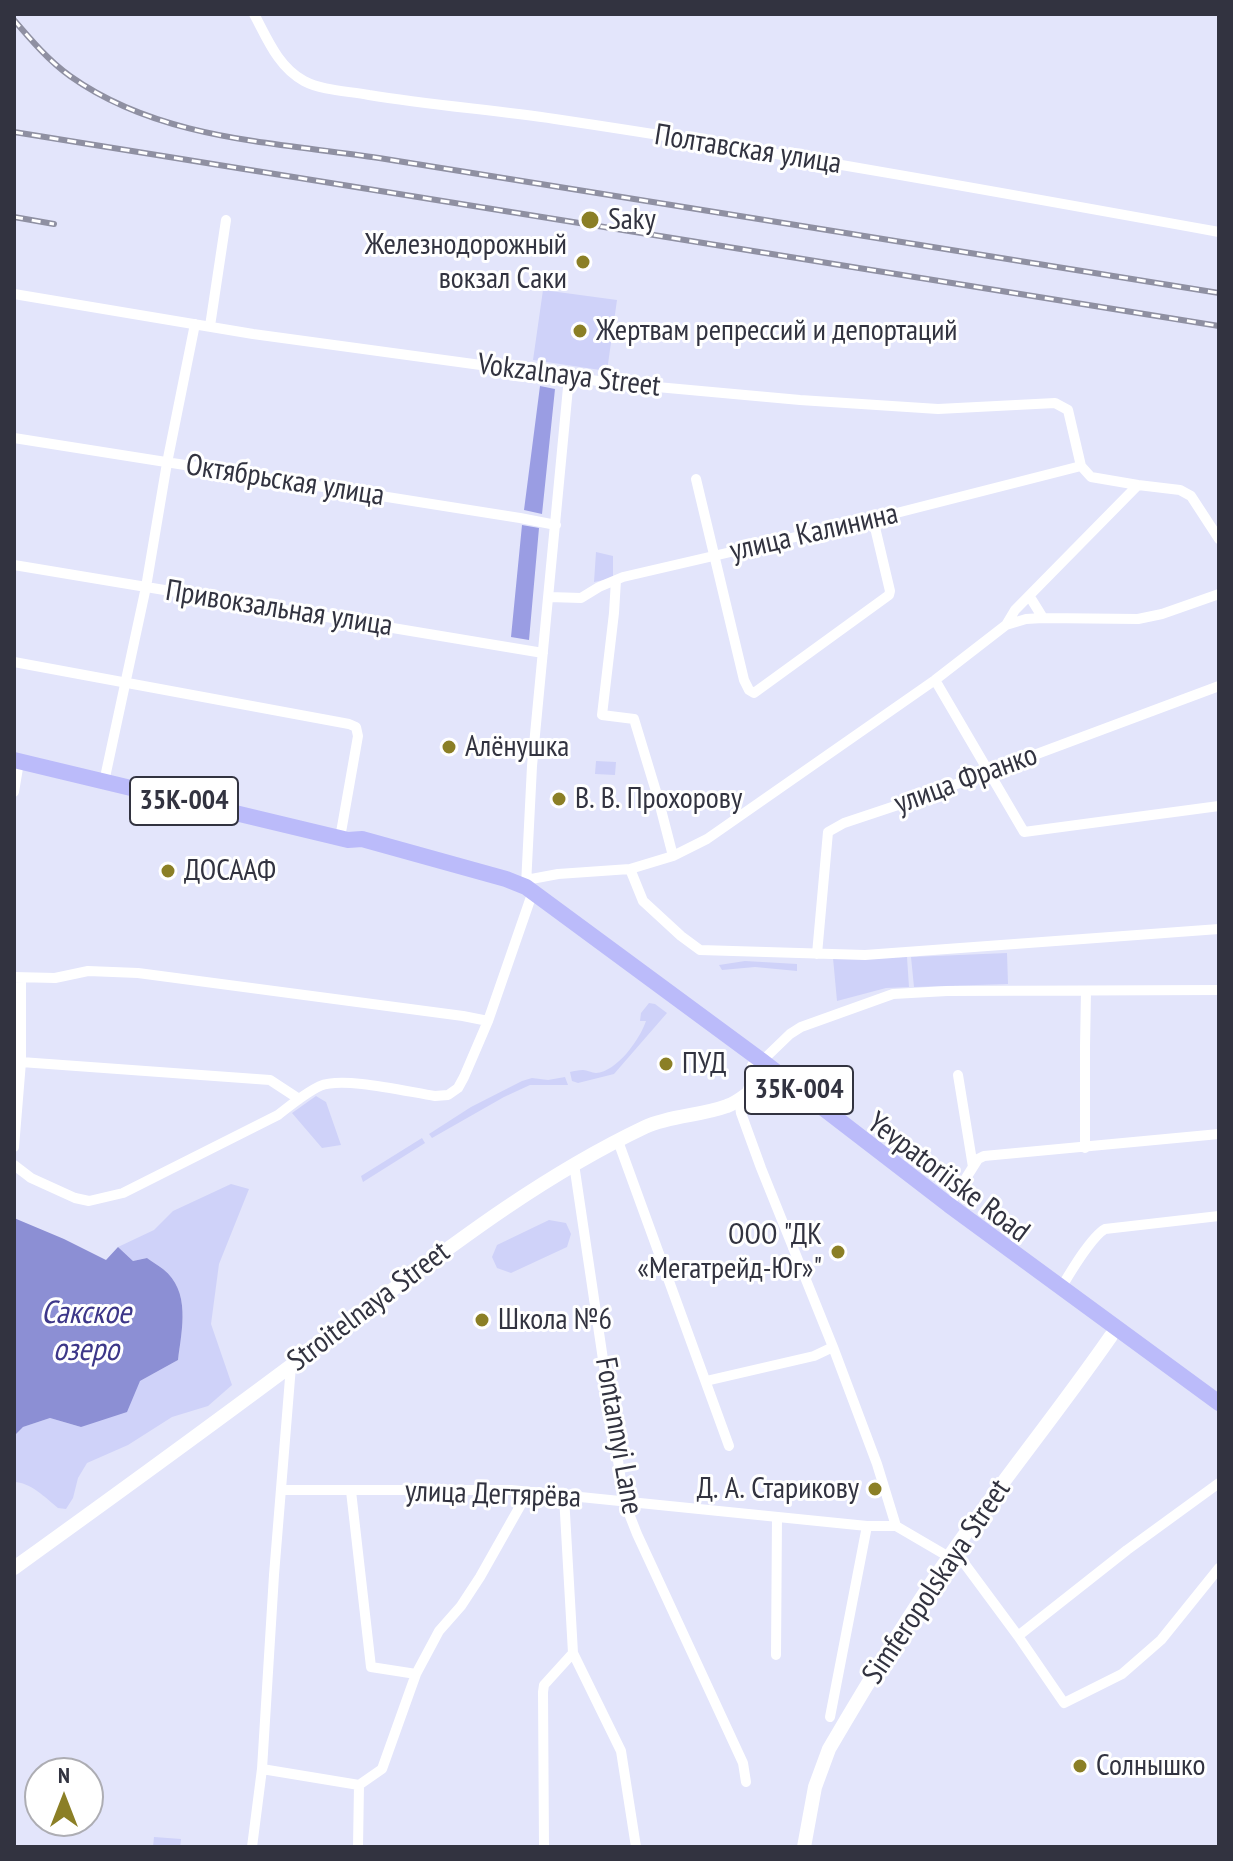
<!DOCTYPE html>
<meta charset="utf-8">
<style>
body{margin:0}
#map{position:relative;width:1233px;height:1861px;overflow:hidden;background:#e3e5fb;font-family:"PT Sans Narrow",sans-serif}
canvas{display:block}
.frame{position:absolute;inset:0;border:16px solid #323340;pointer-events:none}
.north{position:absolute;left:24px;top:1757px;width:80px;height:80px;box-sizing:border-box;background:#fff;border:2px solid #adadb3;border-radius:50%;rotate:0deg;font-size:22px;font-weight:700;line-height:32px;text-align:center;color:#323340}
.north::after{content:'';display:block;margin:auto;width:28px;height:36px;background:#8b7f26;clip-path:polygon(50% 0,100% 100%,50% 72%,0 100%)}
</style>
<div id="map">
<canvas width="1233" height="1861"></canvas>
<div class="frame"></div>
<div class="north">N</div>
</div>
<script>
const context = document.querySelector('canvas').getContext('2d');
context.lineJoin = 'round';
function fillPath(path, color) { context.fillStyle = color; context.fill(path, 'evenodd'); }
function strokePath(path, color, width, dash) { context.strokeStyle = color; context.lineWidth = width; context.lineCap = dash ? 'butt' : 'round'; context.setLineDash(dash || []); context.stroke(path); }
function write(font, color, halo, rows, align = 'center') {
  context.font = font + ' "PT Sans Narrow",sans-serif'; context.lineWidth = 6; context.setLineDash([]); context.textBaseline = 'middle'; context.strokeStyle = halo; context.fillStyle = color; for (const [text, x, y, turn = 0] of rows) {
    context.save(); context.translate(x, y); context.rotate((+turn || 0) * Math.PI / 180); context.textAlign = isNaN(turn) ? turn : align; if (halo) context.strokeText(text, 0, 0); context.fillText(text, 0, 0); context.restore();
  }
}
fillPath(new Path2D(`
 M543 290 617 300 607 371 533 360Z
 M596 552 613 556V578L594 582Z
 M596 761 616 762 615 775 595 774Z
 M1007 953 1008 984 914 987 911 957Z
 M907 957 909 987 886 988 837 1001 833 958Z
 M745 961 797 964V971L755 967 722 970 719 965Z
 M649 1003 655 1004 667 1013 614 1074 578 1083 572 1081 570 1072C574 1071 578 1070 583 1070 587 1070 592 1073 596 1073 617 1072 640 1039 646 1021H640L641 1013Z
 M565 1077 568 1085H530L504 1097 432 1138 429 1134 471 1107 522 1081 532 1078 548 1080Z
 M316 1096 326 1102 341 1145 322 1148 292 1113Z
 M422 1138 425 1143 363 1182 361 1176Z
 M231 1184 249 1189 219 1264 211 1324 232 1385 208 1406 172 1417 128 1445 87 1463 78 1478 73 1498 66 1509 58 1508C46 1498 30 1482 14 1482V1436L23 1427 50 1418 81 1427 140 1381 178 1360C182 1329 191 1291 163 1269 158 1265 152 1262 147 1258L133 1261 118 1247 154 1230 173 1211Z
 M549 1220 566 1223 571 1234 567 1247 511 1273 497 1268 492 1257 497 1245Z
 M154 1837 181 1839 180 1847H153Z`), '#cfd2f9');
fillPath(new Path2D(`
 M540 386 555 389 542 514 524 510Z
 M522 525 539 528 529 640 511 637Z`), '#9a9de3');
fillPath(new Path2D(`
 M14 1218 64 1239 106 1260 118 1247 133 1261 147 1258C152 1262 158 1265 163 1269 191 1291 182 1329 178 1360L140 1381 127 1412 81 1427 50 1418 23 1427 14 1436Z`), '#8c8fd4');
strokePath(new Path2D(`
 M254 14C267 38 278 67 304 81 323 91 348 91 369 95 431 105 493 110 555 119 777 152 998 192 1219 232
 M14 294 253 334 613 383 800 400 938 409 1055 403 1068 410 1081 466 1091 477 1138 485 1180 490 1191 496 1219 539
 M210 326 226 220
 M14 438 520 518 556 525
 M696 479 744 680 749 690 754 693 889 595 890 591 873 519
 M14 565 543 653
 M616 580 614 613 602 715 634 719 658 798 673 856
 M549 597 581 598 599 587 623 577 873 519 1081 466
 M1030 597 1043 618
 M1006 625 1015 610 1138 485
 M14 662 349 724 356 727 358 736 340 838
 M935 680 1024 832 1219 806
 M104 782 146 587 167 463 195 324
 M14 792 19 762
 M630 869 643 901 681 936 700 950 865 955 1219 929
 M526 880 558 874 630 869 673 856 707 839 935 680 1006 625 1026 619 1043 618 1138 619 1162 614 1219 594
 M526 885 532 766 569 377
 M817 954 828 832 844 823 919 798 1219 686
 M14 977 55 978 88 971 138 973 463 1016 488 1021
 M762 1061 790 1034 801 1027 893 994 947 991 1219 990
 M21 1062 270 1080 299 1099
 M958 1075 973 1167
 M739 1100 741 1113 761 1168 833 1347 877 1464 896 1526 949 1557
 M618 1141 729 1446
 M14 1147 21 1062V978
 M1085 1148V1046L1086 991
 M574 1164 624 1501 637 1534 743 1763 746 1782
 M14 1165 31 1178 75 1198 89 1201 123 1193 278 1115C291 1105 305 1093 320 1086 343 1076 408 1092 435 1096L448 1095 458 1088 464 1077 488 1021 531 897
 M949 1205 978 1159 984 1156 1219 1134
 M1061 1288C1070 1273 1091 1237 1105 1229L1219 1216
 M706 1381 814 1356 833 1347
 M281 1490H511L867 1526H896
 M351 1491 371 1667 416 1674
 M564 1496 573 1653 621 1751 636 1847
 M951 1554 964 1563 1018 1636 1064 1703 1122 1674 1161 1640 1219 1568
 M1018 1636 1127 1550 1219 1483
 M776 1655 777 1517
 M830 1717 867 1526
 M262 1769 359 1785
 M359 1785 382 1769 416 1674 439 1631 461 1606 480 1577 528 1492
 M252 1847 262 1769 274 1575 291 1366
 M358 1847 359 1785
 M544 1847 543 1692 544 1685 573 1653`), '#fff', 10);
strokePath(new Path2D(`
 M749 1092 755 1076 754 1066
 M14 1568C121 1491 227 1414 332 1335 433 1260 531 1181 645 1127 671 1115 700 1116 727 1106 745 1100 755 1082 775 1082
 M804 1847 815 1787 829 1749C867 1684 906 1619 949 1557 1001 1482 1059 1411 1111 1336`), '#fff', 14);
strokePath(new Path2D(`
 M14 760 348 840 362 839 506 879 526 887 762 1061 949 1205 1219 1403`), '#bbbbfa', 16);
const rail = new Path2D(`
 M14 20C31 40 49 61 70 76 160 140 274 142 379 158L1219 293
 M14 132 1219 326
 M14 217 54 224`);
strokePath(rail, '#8f90a2', 6);
strokePath(rail, '#fff', 3, [9]);
for (const [x, y, r, color] of [
 [590,220,10,"#8b7f26"],
 [583,262,8,"#8b7f26"],
 [580,331,8,"#8b7f26"],
 [449,747,8,"#8b7f26"],
 [559,799,8,"#8b7f26"],
 [168,871,8,"#8b7f26"],
 [666,1064,8,"#8b7f26"],
 [838,1252,8,"#8b7f26"],
 [482,1320,8,"#8b7f26"],
 [875,1489,8,"#8b7f26"],
 [1080,1766,8,"#8b7f26"]
]) { const dot = new Path2D(); dot.arc(x, y, r, 0, 2 * Math.PI); context.fillStyle = color; context.fill(dot); strokePath(dot, '#fff', 3); }
for (const [x, y, w] of [
 [184,801,108],
 [799,1090,108]
]) { const box = new Path2D(); box.roundRect(x - w / 2, y - 24, w, 48, 6); context.fillStyle = '#fff'; context.fill(box); strokePath(box, '#323340', 2); }
write('bold 28px', '#323340', null, [
 ["35К-004",184,801],
 ["35К-004",799,1090]
]);
write('30px', '#323340', '#fff', [
 ["Полтавская улица",748,150,9],
 ["Vokzalnaya Street",569,376,7],
 ["Октябрьская улица",285,481,9],
 ["улица Калинина",814,533,-13],
 ["Привокзальная улица",279,609,9],
 ["улица Франко",966,780,-20],
 ["Yevpatoriiske Road",948,1178,37],
 ["Stroitelnaya Street",369,1307,-37],
 ["Fontannyi Lane",618,1436,80],
 ["улица Дегтярёва",493,1495,2],
 ["Simferopolskaya Street",937,1582,-56]
]);
write('30px', '#323340', '#fff', [
 ["Saky",608,220],
 ["Железнодорожный",567,245,"right"],
 ["вокзал Саки",567,279,"right"],
 ["Жертвам репрессий и депортаций",596,331],
 ["Алёнушка",465,747],
 ["В. В. Прохорову",575,799],
 ["ДОСААФ",184,871],
 ["ПУД",682,1064],
 ["ООО \"ДК",822,1235,"right"],
 ["«Мегатрейд-Юг»\"",822,1269,"right"],
 ["Школа №6",498,1320],
 ["Д. А. Старикову",859,1489,"right"],
 ["Солнышко",1096,1766]
], 'left');
write('italic 32px', '#3d3789', '#fff', [
 ["Сакское",86,1314],
 ["озеро",86,1351]
]);
</script>
